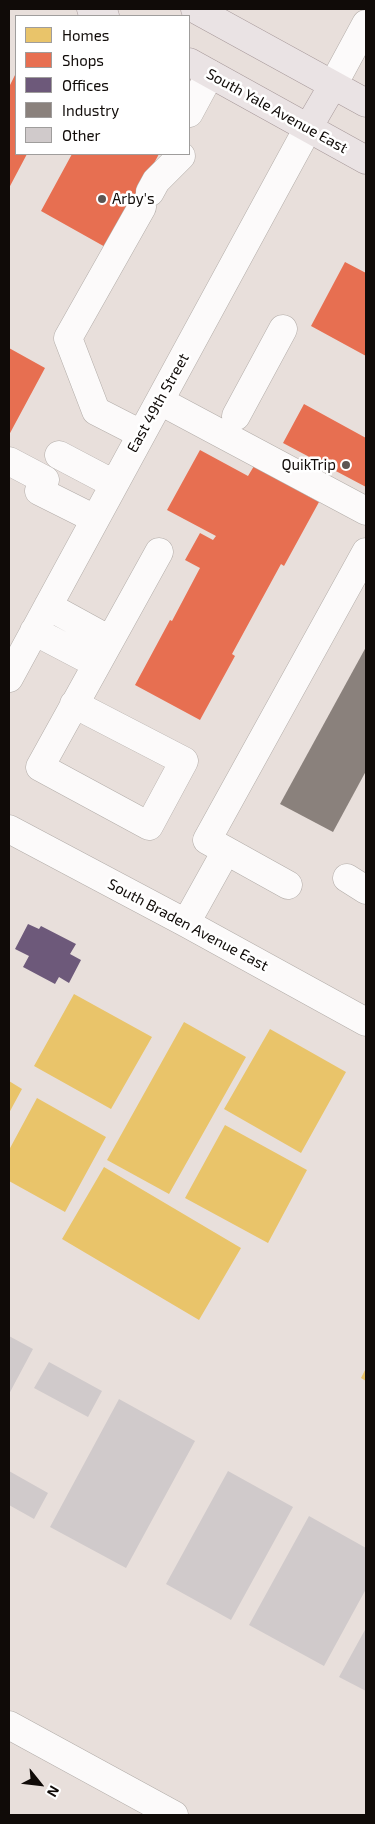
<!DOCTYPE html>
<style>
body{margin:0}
#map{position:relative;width:375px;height:1824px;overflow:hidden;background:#e8dfdb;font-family:"Exo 2",sans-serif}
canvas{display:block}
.frame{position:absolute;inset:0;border:10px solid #100b08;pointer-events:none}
.legend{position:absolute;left:15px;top:15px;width:175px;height:140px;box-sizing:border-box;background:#fff;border:1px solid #9f9d9c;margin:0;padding:6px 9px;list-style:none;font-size:15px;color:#100b08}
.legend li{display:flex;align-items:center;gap:10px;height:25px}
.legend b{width:25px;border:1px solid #9f9d9c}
.north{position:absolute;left:15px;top:1759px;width:50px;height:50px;-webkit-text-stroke:4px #fff;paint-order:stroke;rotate:119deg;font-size:14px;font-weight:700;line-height:20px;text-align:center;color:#100b08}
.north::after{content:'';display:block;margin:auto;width:18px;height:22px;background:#100b08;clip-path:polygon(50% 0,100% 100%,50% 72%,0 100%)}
</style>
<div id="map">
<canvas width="375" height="1824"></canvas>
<div class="frame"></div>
<ul class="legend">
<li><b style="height:14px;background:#e9c46a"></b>Homes</li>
<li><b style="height:14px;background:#e76f51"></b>Shops</li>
<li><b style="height:14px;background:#6d597a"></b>Offices</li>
<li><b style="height:14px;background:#8a817c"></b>Industry</li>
<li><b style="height:14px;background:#d0cacb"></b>Other</li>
</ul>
<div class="north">N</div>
</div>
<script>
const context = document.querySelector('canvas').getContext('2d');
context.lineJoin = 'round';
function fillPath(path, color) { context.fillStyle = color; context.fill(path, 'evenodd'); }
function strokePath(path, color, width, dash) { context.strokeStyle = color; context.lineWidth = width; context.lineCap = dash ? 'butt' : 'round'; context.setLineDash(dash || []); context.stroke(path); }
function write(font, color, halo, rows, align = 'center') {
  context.font = font + ' "Exo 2",sans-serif'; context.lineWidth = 5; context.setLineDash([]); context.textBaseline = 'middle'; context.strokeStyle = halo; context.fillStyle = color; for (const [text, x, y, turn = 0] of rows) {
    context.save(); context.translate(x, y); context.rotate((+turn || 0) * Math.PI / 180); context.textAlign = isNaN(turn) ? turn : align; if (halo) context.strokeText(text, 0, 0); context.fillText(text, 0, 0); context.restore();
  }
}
fillPath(new Path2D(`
 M74 994 152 1037 111 1109 34 1066Z
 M184 1022 246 1057 169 1194 107 1160Z
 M270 1029 346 1072 301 1153 224 1109Z
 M9 1081 22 1089 9 1113Z
 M37 1098 106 1137 65 1212 9 1181V1150Z
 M225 1125 307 1170 268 1243 185 1198Z
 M104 1167 241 1248 199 1320 62 1239Z
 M366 1368V1381L361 1378Z`), '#e9c46a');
fillPath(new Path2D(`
 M16 73V154H27L9 188V87Z
 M72 154H159L141 187 157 196 107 248 41 211Z
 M345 262 366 273V356L311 326Z
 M9 348 45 368 9 435Z
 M304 404 366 438V487L283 443Z
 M200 450 248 476 254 466 319 502 284 566 281 564 232 654 235 656 200 720 135 685 170 620 172 621 200 568 185 560 200 533 213 540 216 536 167 510Z`), '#e76f51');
fillPath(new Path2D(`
 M28 924 39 929 41 926 76 944 70 954 81 960 69 983 59 977 55 984 23 967 29 956 15 949Z`), '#6d597a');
fillPath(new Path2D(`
 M366 647V771L333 832 280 804Z`), '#8a817c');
fillPath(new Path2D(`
 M9 1336 33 1349 9 1394Z
 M49 1362 102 1391 88 1417 34 1388Z
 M119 1399 195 1441 126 1568 50 1527Z
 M9 1471 48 1493 34 1519 9 1505Z
 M228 1471 293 1507 231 1620 166 1584Z
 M309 1516 366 1548V1589L324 1666 249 1625Z
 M366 1628V1691L339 1677Z`), '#d0cacb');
const minor = new Path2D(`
 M333 85 366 24
 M189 113 210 74
 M150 192 156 181 181 156
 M160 401 366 511
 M236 416 283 329
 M141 434 96 411 68 338 142 207
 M59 455 114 484
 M9 461 45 480
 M39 491 95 519
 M48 606 110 640
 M34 631 97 664
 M9 678 308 128
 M74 704 184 761 149 826 40 767 159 552
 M9 829 186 923 366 1022
 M347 878 366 890
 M288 885 207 840 366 552
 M186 923 226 851
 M9 1725 174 1815`);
const major = new Path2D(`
 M91 9 105 16
 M195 9 366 103
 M189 62 366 160
 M308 128 333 85`);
strokePath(minor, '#b2aca8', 29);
strokePath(major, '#a7999a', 29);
strokePath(minor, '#fcfafa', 28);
strokePath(major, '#eae3e4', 28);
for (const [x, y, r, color] of [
 [102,199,5,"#5c5552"],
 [346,465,5,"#5c5552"]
]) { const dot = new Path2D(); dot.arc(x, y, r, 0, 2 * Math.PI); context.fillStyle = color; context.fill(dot); strokePath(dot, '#fff', 2); }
write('15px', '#100b08', '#fff', [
 ["South Yale Avenue East",277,111,29],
 ["East 49th Street",158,403,-61],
 ["South Braden Avenue East",188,925,28]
]);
write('15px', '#100b08', '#fff', [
 ["Arby's",112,199],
 ["QuikTrip",336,465,"right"]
], 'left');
</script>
